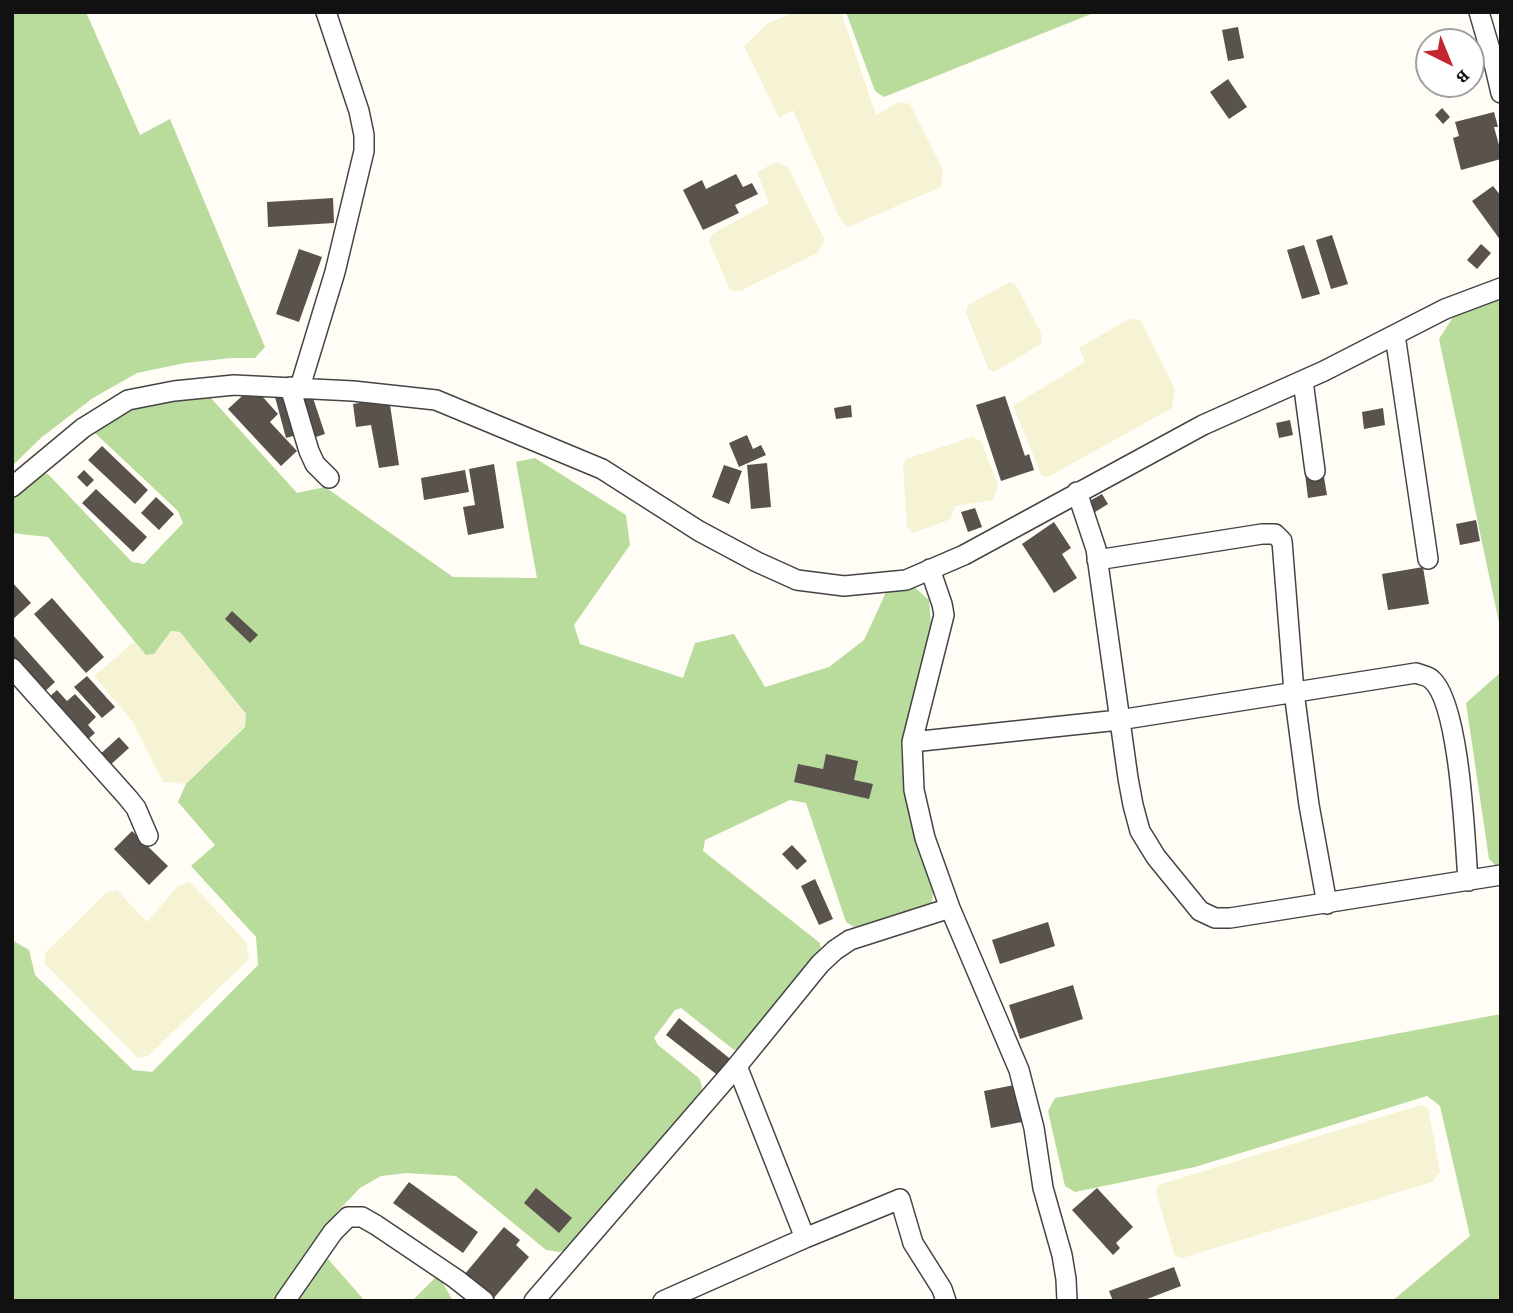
<!DOCTYPE html>
<style>
body{margin:0}
#map{position:relative;width:1513px;height:1313px;overflow:hidden;background:#fffdf5;font-family:"Crimson Pro",serif}
canvas{display:block}
.frame{position:absolute;inset:0;border:14px solid #111;pointer-events:none}
.north{position:absolute;left:1415px;top:28px;width:70px;height:70px;box-sizing:border-box;background:#fff;border:2px solid #a0a0a0;border-radius:50%;rotate:137deg;font-size:19px;font-weight:700;line-height:28px;text-align:center;color:#111}
.north::after{content:'';display:block;margin:auto;width:24px;height:32px;background:#c4262e;clip-path:polygon(50% 0,100% 100%,50% 72%,0 100%)}
</style>
<div id="map">
<canvas width="1513" height="1313"></canvas>
<div class="frame"></div>
<div class="north">B</div>
</div>
<script>
const context = document.querySelector('canvas').getContext('2d');
context.lineJoin = 'round';
function fillPath(path, color) { context.fillStyle = color; context.fill(path, 'evenodd'); }
function strokePath(path, color, width, dash) { context.strokeStyle = color; context.lineWidth = width; context.lineCap = dash ? 'butt' : 'round'; context.setLineDash(dash || []); context.stroke(path); }
fillPath(new Path2D(`
 M796 12H841L876 115 899 102 910 104 943 170 941 187 848 227 840 219 793 110 779 118 744 46 768 23Z
 M776 162 787 166 825 240 817 253 740 291 730 290 709 241 712 234 769 203 757 172Z
 M1010 282 1016 285 1041 333V344L994 372 988 368 966 313 968 305Z
 M1129 319 1140 320 1175 389 1172 408 1048 477 1042 476 1013 406 1085 362 1079 348Z
 M972 437 981 441 998 485 993 500 955 506 951 519 913 533 907 527 903 465 906 459Z
 M171 631 180 632 246 715 245 726 186 784 163 782 133 722 94 676 135 641 146 655 154 654Z
 M189 881 246 942 249 959 148 1056 138 1058 45 964V953L106 893 117 890 147 922 178 886Z
 M1421 1105 1428 1108 1440 1172 1432 1182 1182 1258 1175 1256 1156 1192 1158 1185Z`), '#f6f3d4');
fillPath(new Path2D(`
 M12 12H86L140 135 170 119 265 347 255 358H231L185 363 137 373 93 398 42 437 12 466Z
 M846 12H1096L884 97 875 91Z
 M1501 296V632L1439 339 1455 314Z
 M210 397 297 493 325 487 453 577 537 578 516 462 535 458 626 515 630 545 574 625 580 644 683 678 695 643 734 634 765 687 829 667 864 640 888 588 912 585 929 600 932 635 901 743 904 795 933 890 932 904 854 927 846 922 806 803 790 800 705 840 703 851 820 943 821 953 743 1048 734 1050 681 1008 675 1010 654 1038 658 1045 699 1078 702 1086 701 1097 573 1245 560 1252 546 1250 456 1176 406 1173 381 1176 360 1188 337 1212 307 1250 275 1301H12V940L29 950 35 975 133 1070 152 1072 258 965 256 937 191 866 215 845 178 802 186 784 245 727 246 714 180 632 171 631 154 654 146 655 48 537 12 533V495L35 474H48L132 562 144 564 183 523 178 511 95 433C103 426 112 416 121 411 143 401 186 398 210 397Z
 M1501 672V864L1496 866 1489 859 1466 703Z
 M1501 1014V1301H1392L1470 1236 1440 1106 1427 1096 1195 1167 1075 1192 1065 1186 1048 1111 1055 1098Z
 M328 1259 365 1301H294L317 1264Z
 M438 1275 452 1299 451 1301H412Z`), '#b9dc9c');
fillPath(new Path2D(`
 M1238 27 1244 58 1228 61 1222 30Z
 M1474 40 1480 59 1471 62V41Z
 M1228 79 1247 107 1229 119 1210 92Z
 M1442 108 1450 117 1443 124 1435 115Z
 M1494 112 1498 127H1494L1501 152V159L1461 170 1453 138 1459 136 1455 122Z
 M736 174 743 187 752 183 758 194 735 205 739 213 703 230 683 190 702 180 706 189Z
 M1493 186 1501 196V241L1472 201Z
 M333 198 334 223 268 227 267 202Z
 M1332 235 1348 284 1331 289 1316 240Z
 M1481 244 1491 253 1477 269 1467 260Z
 M1304 245 1320 294 1302 299 1287 250Z
 M299 249 322 257 299 322 276 314Z
 M253 386 278 414 270 422 297 451 281 466 228 409Z
 M289 394 300 434 286 438 275 397Z
 M312 395 325 434 310 439 297 399Z
 M1005 396 1025 456 1029 454 1034 470 1001 481 976 405Z
 M389 398 399 465 379 468 371 425 356 427 353 404Z
 M851 405 852 417 836 419 834 408Z
 M1383 408 1385 425 1364 429 1362 412Z
 M1290 420 1293 435 1279 438 1276 423Z
 M747 435 753 449 761 445 766 455 739 467 729 443Z
 M102 446 148 490 135 504 88 460Z
 M767 463 771 507 751 509 747 465Z
 M494 464 504 528 468 535 463 507 475 505 469 469Z
 M724 465 742 471 729 504 712 497Z
 M84 470 94 480 87 487 77 477Z
 M465 470 469 492 424 500 421 478Z
 M1323 471 1327 495 1308 498 1305 474Z
 M96 489 147 537 133 552 82 503Z
 M1102 494 1108 504 1092 514 1086 503Z
 M156 497 174 514 159 530 141 513Z
 M975 508 982 527 968 532 961 512Z
 M1476 520 1480 541 1460 545 1456 524Z
 M1054 522 1071 548 1062 554 1077 578 1054 593 1022 544Z
 M1423 567 1429 604 1388 610 1382 574Z
 M12 582 31 603 12 620Z
 M52 598 104 657 86 673 34 614Z
 M232 611 258 635 250 643 225 619Z
 M12 634 55 682 42 694 12 661Z
 M87 676 115 707 102 718 74 687Z
 M57 690 67 701 75 694 96 717 88 725 95 733 85 742 47 699Z
 M119 737 129 748 107 768 97 757Z
 M826 754 858 761 854 780 873 784 869 799 794 782 798 764 823 769Z
 M132 831 168 866 149 885 114 849Z
 M792 845 807 861 797 870 782 854Z
 M815 879 833 919 819 925 801 886Z
 M1048 922 1055 946 1000 964 992 940Z
 M1073 985 1083 1019 1020 1039 1009 1005Z
 M679 1018 733 1061 720 1077 666 1035Z
 M1019 1084 1027 1121 991 1128 984 1091Z
 M409 1182 478 1232 463 1253 393 1203Z
 M536 1188 572 1218 559 1233 524 1203Z
 M1097 1188 1133 1227 1116 1243 1120 1248 1113 1255 1072 1210Z
 M504 1227 520 1240 516 1245 529 1257 493 1299 464 1275Z
 M1174 1267 1181 1286 1142 1301H1113L1109 1291Z`), '#5a524d');
const minor = new Path2D(`
 M1479 12 1494 63 1501 93
 M1395 335 1428 559
 M1303 381 1315 471
 M290 387 309 451 315 464 329 478
 M300 387 335 272 364 151V135L359 111 326 12
 M12 487 83 428 128 400 174 391 234 385 353 391 436 400 602 469 699 531 757 562 797 580 844 586 906 580 964 555 1203 425 1324 371 1445 309 1501 288
 M1077 492 1096 549 1128 778 1133 805 1140 831 1156 857 1200 911 1215 918H1230L1501 875
 M1097 560 1262 534H1275L1282 541 1294 692 1309 805 1327 904
 M930 569 942 604 944 615 912 742 914 790 925 838 950 908 1019 1070 1034 1128 1043 1188 1062 1255 1066 1279 1067 1301
 M12 668 128 798 136 808 148 836
 M912 742 1119 720 1416 673C1421 675 1428 676 1431 679 1460 702 1465 841 1468 881
 M737 1066 805 1238
 M285 1301 333 1232 348 1217H362L376 1225 456 1279 484 1301
 M534 1301 737 1066 820 964 835 950 850 940 950 908
 M663 1301 805 1238 900 1199 913 1243 942 1289 946 1301`);
strokePath(minor, '#444', 22);
strokePath(minor, '#fff', 19);
</script>
